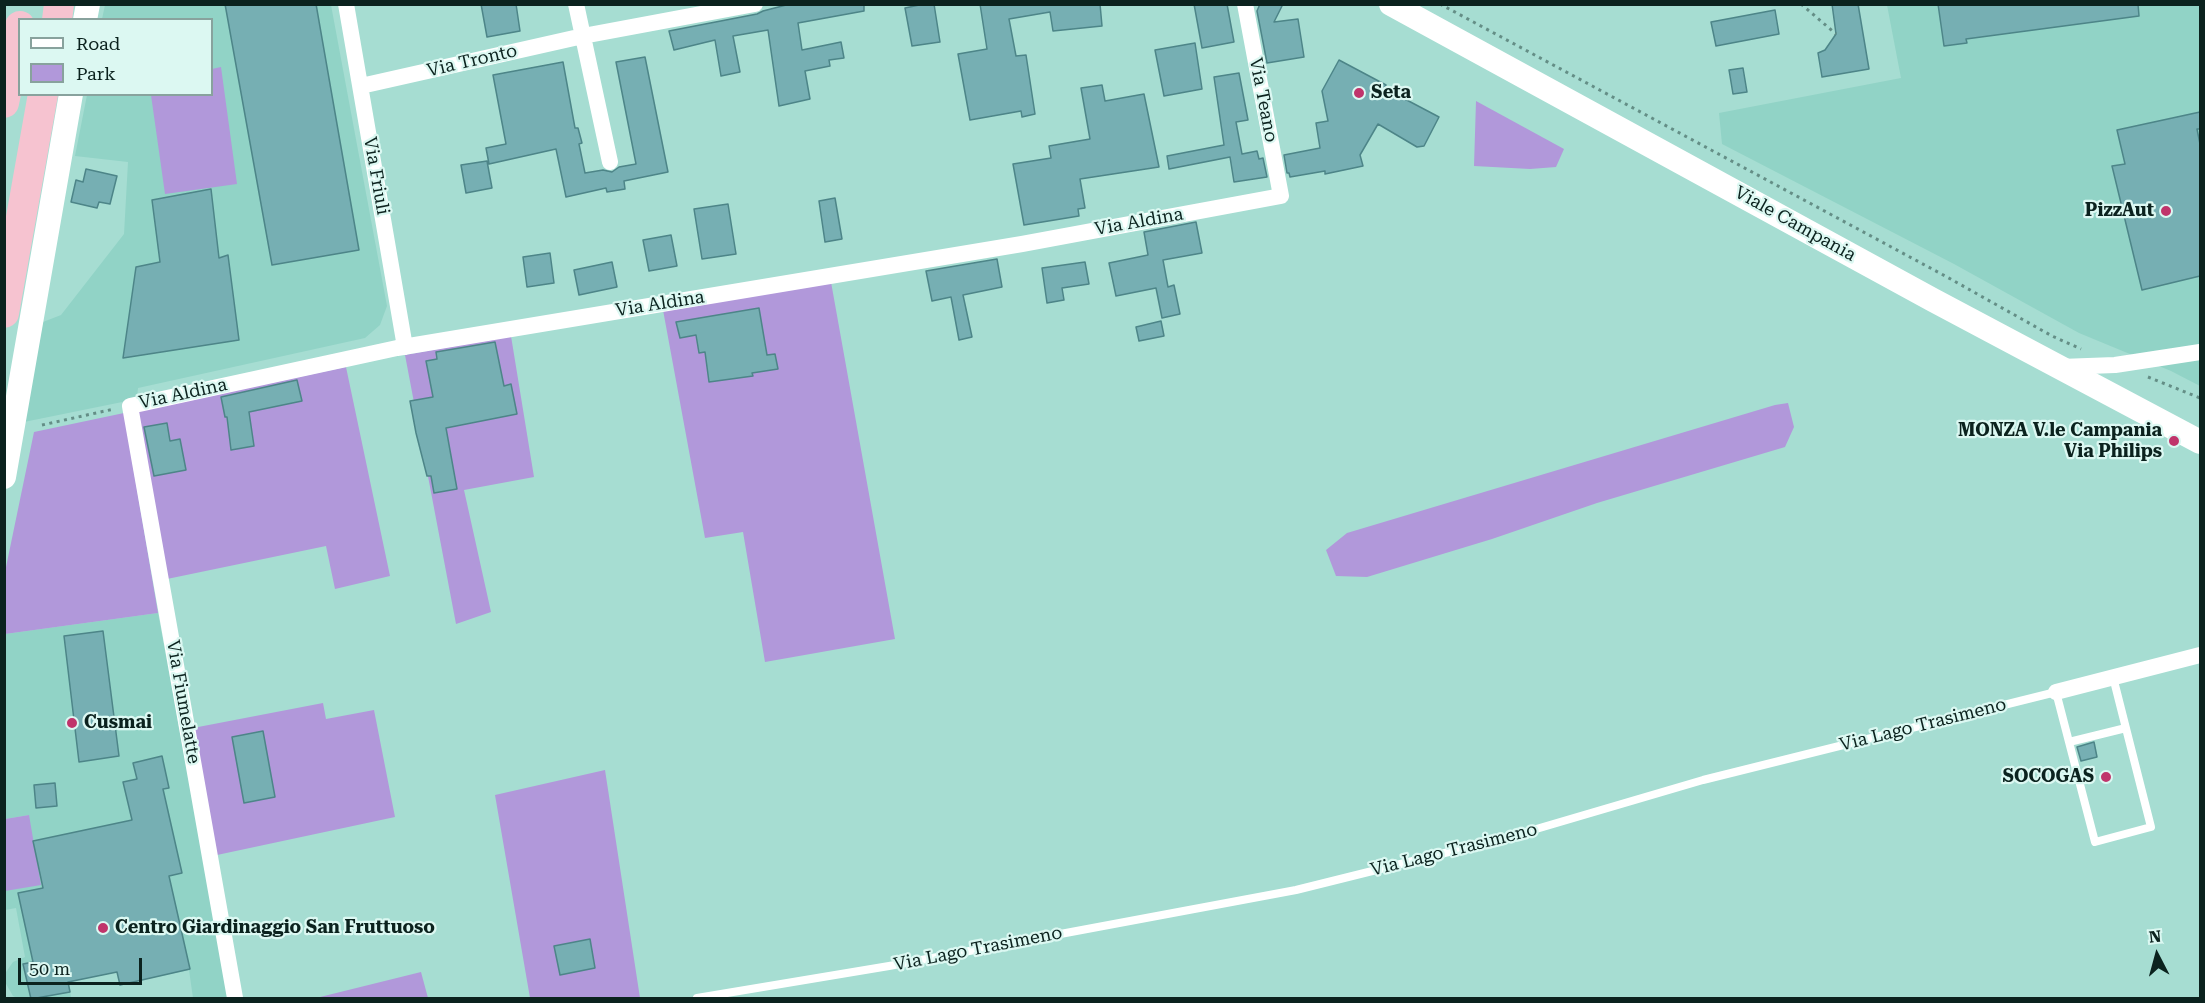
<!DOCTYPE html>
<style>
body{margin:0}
#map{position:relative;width:2205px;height:1003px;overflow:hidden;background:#a6ddd2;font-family:"Roboto Serif",serif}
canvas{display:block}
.frame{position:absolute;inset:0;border:6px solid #0b221e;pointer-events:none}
.legend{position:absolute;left:18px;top:18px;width:195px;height:78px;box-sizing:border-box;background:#dcf8f2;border:2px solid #88a29d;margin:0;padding:8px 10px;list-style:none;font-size:18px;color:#0b221e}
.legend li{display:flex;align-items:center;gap:12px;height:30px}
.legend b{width:30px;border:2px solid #88a29d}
.north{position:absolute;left:2127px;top:925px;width:60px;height:60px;-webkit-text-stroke:4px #dcf8f2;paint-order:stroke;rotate:354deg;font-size:16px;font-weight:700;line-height:24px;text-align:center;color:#0b221e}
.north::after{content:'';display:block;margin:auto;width:21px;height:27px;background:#0b221e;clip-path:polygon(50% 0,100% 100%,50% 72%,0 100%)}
.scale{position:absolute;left:18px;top:958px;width:124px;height:27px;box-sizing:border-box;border:3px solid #0b221e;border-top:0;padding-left:8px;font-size:18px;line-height:21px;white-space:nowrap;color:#0b221e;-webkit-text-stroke:4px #dcf8f2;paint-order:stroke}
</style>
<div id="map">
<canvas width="2205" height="1003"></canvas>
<div class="frame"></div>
<ul class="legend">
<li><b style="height:8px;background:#fff"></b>Road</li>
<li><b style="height:16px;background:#b198da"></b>Park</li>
</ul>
<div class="north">N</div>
<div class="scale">50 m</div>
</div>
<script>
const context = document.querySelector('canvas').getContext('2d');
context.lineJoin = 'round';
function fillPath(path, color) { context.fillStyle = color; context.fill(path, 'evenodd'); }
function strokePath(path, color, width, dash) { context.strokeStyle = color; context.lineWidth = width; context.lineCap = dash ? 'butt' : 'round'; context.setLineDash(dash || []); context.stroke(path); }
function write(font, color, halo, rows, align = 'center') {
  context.font = font + ' "Roboto Serif",serif'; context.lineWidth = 4.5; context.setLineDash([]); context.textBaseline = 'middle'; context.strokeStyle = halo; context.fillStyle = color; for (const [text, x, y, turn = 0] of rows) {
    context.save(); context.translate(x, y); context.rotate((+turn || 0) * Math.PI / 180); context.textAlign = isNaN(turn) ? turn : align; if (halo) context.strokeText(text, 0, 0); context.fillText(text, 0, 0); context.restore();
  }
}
fillPath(new Path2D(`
 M105 5H331L387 306 380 325 365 338 138 388 137 399 24 422 43 322 61 315 124 234 128 162 75 156 87 95 212 94V20L102 19Z
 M1887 5H2200V386L2171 371 2079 333 1954 264 1722 144 1719 113 1901 78Z
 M158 613 229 998H193L189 970 120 985 117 972 69 982 71 998H17L13 996 5 982 4 975 13 962 25 957 16 908 5 910V890L29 815 5 819V634Z`), '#91d3c6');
fillPath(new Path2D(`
 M221 67 237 184 165 194 151 95 212 94V69Z
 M1476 101 1564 149 1556 167 1530 169 1474 166Z
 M831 282 895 639 765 662 743 532 705 538 663 310Z
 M511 336 534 477 464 490 491 612 456 624 405 355Z
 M346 367 390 576 335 589 326 546 167 579 137 411Z
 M1788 403 1794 427 1785 447 1597 503 1492 539 1367 577 1336 576 1326 550 1347 533 1775 405Z
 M124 413 158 613 5 634V572L34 432Z
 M323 703 326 719 374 710 395 817 217 855 193 728Z
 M605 770 640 998H530L495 795Z
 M29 815 41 885 5 891V819Z
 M421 972 428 998H316Z`), '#b198da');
const building = new Path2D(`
 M225 4H316L359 250 272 265Z
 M481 4H516L520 31 487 37Z
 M790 4H864V11L798 23 802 50 841 42 844 58 829 60 830 66 805 71 810 99 779 106 768 30 733 36 740 72 721 76 715 40 674 50 669 31 757 14 763 11Z
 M924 4H934L940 42 912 46 905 8Z
 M980 4H1100L1102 26 1053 31 1050 12 1009 19 1016 56 1026 55 1035 114 1022 117 1021 111 970 120 958 54 987 49Z
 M1194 4H1227L1234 42 1202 48Z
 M1260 4H1283L1274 22 1298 19 1304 57 1267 63 1257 11Z
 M1832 4H1858L1869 69 1822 77 1818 53 1825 50 1836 34Z
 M1938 4H2138L2139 16 1966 39 1967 43 1944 46Z
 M1775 10 1779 34 1716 46 1711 22Z
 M1195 43 1202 89 1164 96 1155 50Z
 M645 57 668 172 624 181 625 189 607 192 606 188 566 197 556 149 489 164 486 148 506 144 493 75 563 62 575 128H578L582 143 579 144 585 173 603 170 612 172 619 167 636 164 616 62Z
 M1339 60 1386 85 1384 88 1439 117 1424 146 1417 147 1378 124 1360 155 1363 166 1325 174V171L1290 177 1289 173H1287L1284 155 1320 148 1316 123 1328 121 1322 91Z
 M1743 68 1747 92 1733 94 1729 70Z
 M1239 73 1248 120 1236 122 1242 154 1257 151 1259 159 1263 158 1267 177 1234 182 1230 157 1169 169 1167 156 1224 145 1214 77Z
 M1102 85 1105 101 1144 94 1159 167 1080 179 1085 208 1078 209 1079 216 1024 225 1013 164 1051 158 1049 146 1090 139 1081 88Z
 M2200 112V129H2197L2200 144V276L2142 290 2112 166 2125 164 2117 130Z
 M487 161 492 188 466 193 461 165Z
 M86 169 117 176 110 204 99 202 97 208 71 202 76 180 83 182Z
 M211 189 219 258 228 255 239 340 123 358 136 267 160 262 152 200Z
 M835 198 842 239 825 242 819 201Z
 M728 204 736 254 702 259 694 209Z
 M1196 222 1202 253 1163 260 1168 287 1174 285 1180 314 1162 318 1156 288 1116 296 1109 263 1148 255 1144 232Z
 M671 235 677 266 649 271 643 240Z
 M550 253 554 283 527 287 523 257Z
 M997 259 1002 287 963 295 972 337 959 340 951 297 932 301 926 271Z
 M612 262 617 287 579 295 574 270Z
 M1085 262 1089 284 1062 288 1064 300 1047 303 1042 268Z
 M759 308 767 355 775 354 778 369 752 373 753 376 709 382 705 352 699 353 696 335 680 338 676 322Z
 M1161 321 1164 336 1139 341 1136 327Z
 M495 342 504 386 511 384 517 414 446 428 457 489 434 493 431 476H427L416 433 410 401 433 397 426 361 437 359 436 352Z
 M297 380 302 401 249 412 254 446 231 450 227 417H225L221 397Z
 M167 423 170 441 180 439 186 470 154 476 144 427Z
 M103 631 119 756 79 762 64 636Z
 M263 731 275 797 244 803 232 737Z
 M2094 742 2097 757 2081 761 2077 747Z
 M162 756 169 788 163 789 182 873 169 876 190 969 120 985 117 972 68 982 70 992 31 999 23 964 33 962 18 893 43 888 33 841 132 820 123 782 137 779 133 763Z
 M55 783 57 806 36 808 34 785Z
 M590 939 595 968 560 975 554 946Z`);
fillPath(building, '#76afb3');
strokePath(building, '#4d8588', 1.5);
strokePath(new Path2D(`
 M1440 4 1947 277 2052 336 2081 349
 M1801 4 1836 34
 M2148 377 2200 398
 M42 425 114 409`), '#648e86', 3, [3, 4.5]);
strokePath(new Path2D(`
 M2069 742 2126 728
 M697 998 889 966 1296 890 1509 837 1703 780 2056 692 2095 842 2151 827 2113 677`), '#fff', 8);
strokePath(new Path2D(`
 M346 4 405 347
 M576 4 610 162
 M361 86 583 36 755 4
 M2061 367 2115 365 2200 352
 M2056 692 2200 655
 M235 998 130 406 397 348 1022 244 1281 196 1245 4`), '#fff', 16);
strokePath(new Path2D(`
 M1391 4 1933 300 2200 442
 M85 20 88 4
 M4 477 71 94`), '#fff', 24);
strokePath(new Path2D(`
 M57 20 59 4
 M4 103 20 26
 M4 313 43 94`), '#f6c3d0', 30);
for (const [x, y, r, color] of [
 [1359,93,6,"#c0346b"],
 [2166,211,6,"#c0346b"],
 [2174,441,6,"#c0346b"],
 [72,723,6,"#c0346b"],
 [2106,777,6,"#c0346b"],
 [103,928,6,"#c0346b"]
]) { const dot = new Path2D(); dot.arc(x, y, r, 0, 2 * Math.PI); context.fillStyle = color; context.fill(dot); strokePath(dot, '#dcf8f2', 2); }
write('18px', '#0b221e', '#dcf8f2', [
 ["Via Tronto",472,61,-13],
 ["Via Teano",1263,100,79],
 ["Via Friuli",376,176,80],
 ["Via Aldina",1139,222,-10],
 ["Viale Campania",1795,224,29],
 ["Via Aldina",660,304,-9],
 ["Via Aldina",183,394,-12],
 ["Via Fiumelatte",183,702,80],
 ["Via Lago Trasimeno",1923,725,-14],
 ["Via Lago Trasimeno",1454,850,-14],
 ["Via Lago Trasimeno",978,949,-11]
]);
write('bold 18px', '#0b221e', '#dcf8f2', [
 ["Seta",1371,93],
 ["PizzAut",2154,211,"right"],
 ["MONZA V.le Campania",2162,431,"right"],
 ["Via Philips",2162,452,"right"],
 ["Cusmai",84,723],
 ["SOCOGAS",2094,777,"right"],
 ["Centro Giardinaggio San Fruttuoso",115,928]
], 'left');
</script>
